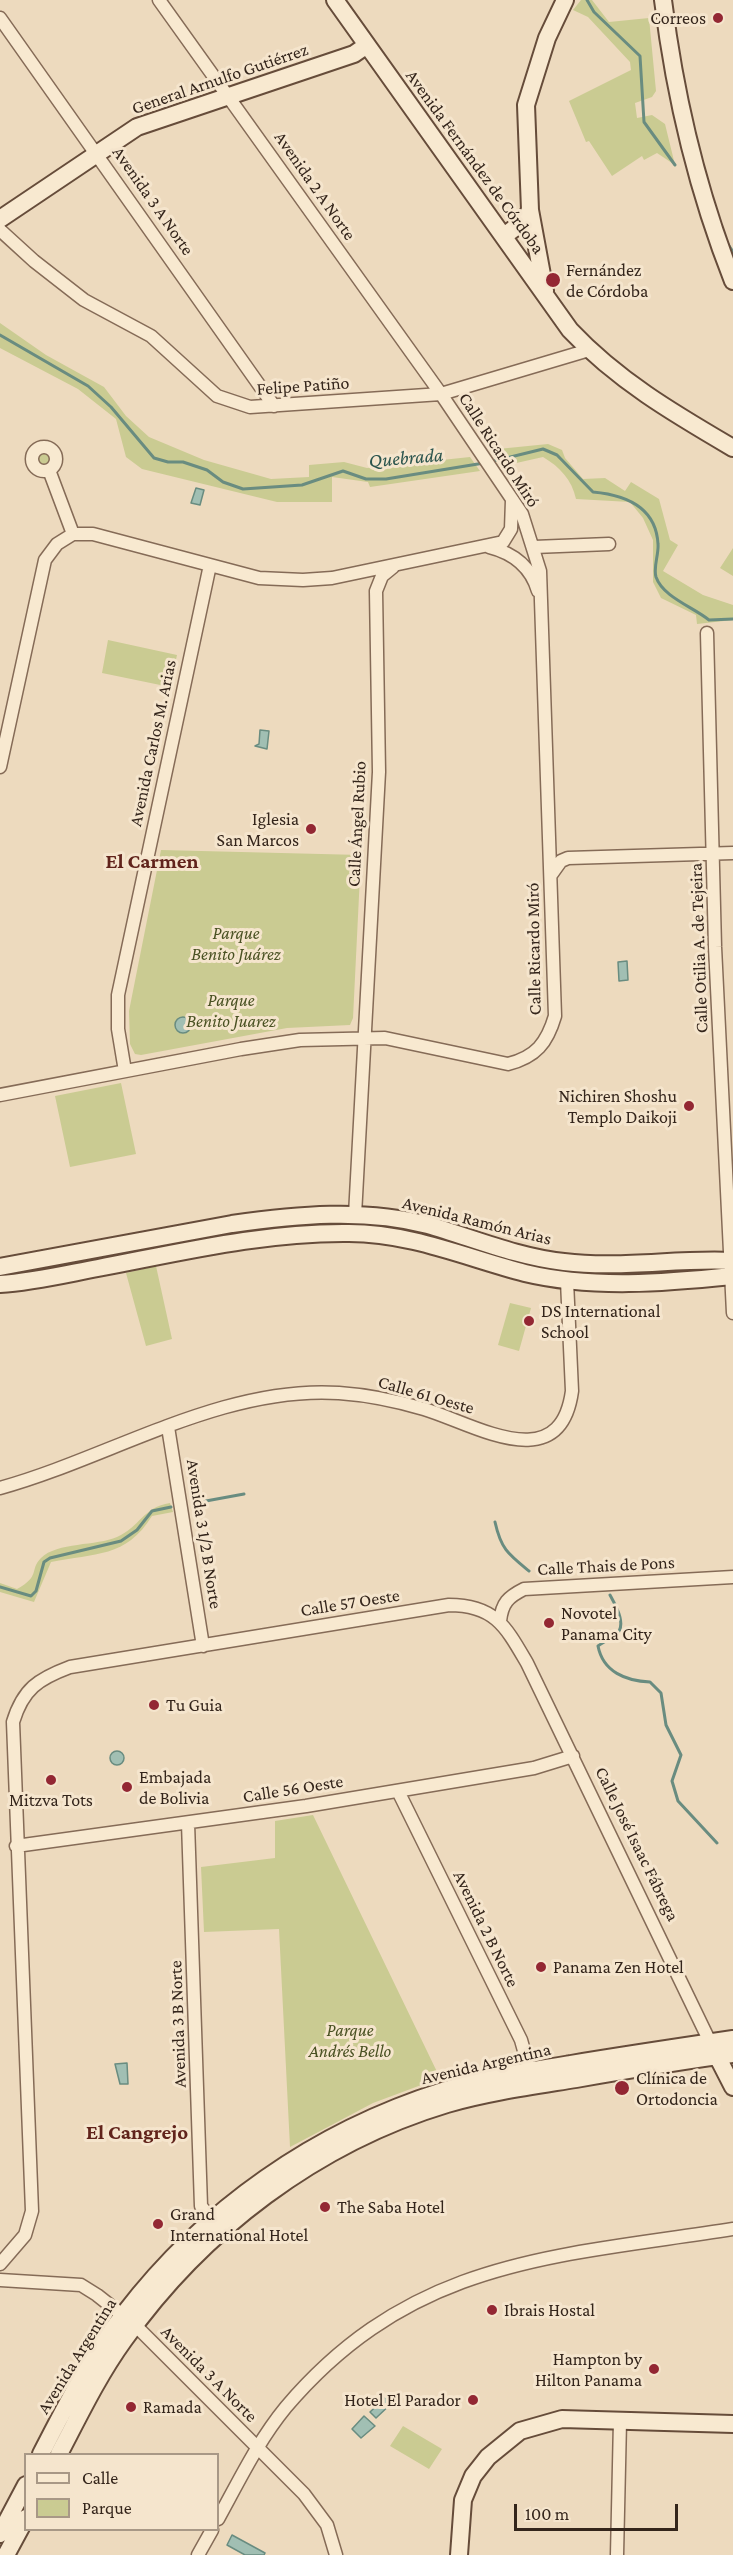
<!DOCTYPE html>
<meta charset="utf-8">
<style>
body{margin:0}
#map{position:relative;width:733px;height:2555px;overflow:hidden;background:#eddabe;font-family:"Crimson Pro",serif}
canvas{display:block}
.legend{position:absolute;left:24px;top:2453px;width:195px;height:78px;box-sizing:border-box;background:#f5e5cd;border:2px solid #a89886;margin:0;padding:8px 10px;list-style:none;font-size:18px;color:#34251b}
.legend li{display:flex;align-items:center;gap:12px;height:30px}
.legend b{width:30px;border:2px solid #a89886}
.scale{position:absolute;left:514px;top:2504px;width:164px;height:27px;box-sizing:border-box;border:3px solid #34251b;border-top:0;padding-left:8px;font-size:18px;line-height:21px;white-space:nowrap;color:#34251b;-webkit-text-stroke:4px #f5e5cd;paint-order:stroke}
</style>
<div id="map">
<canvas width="733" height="2555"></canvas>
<ul class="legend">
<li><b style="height:8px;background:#f8e9d0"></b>Calle</li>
<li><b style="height:16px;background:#cacb92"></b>Parque</li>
</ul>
<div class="scale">100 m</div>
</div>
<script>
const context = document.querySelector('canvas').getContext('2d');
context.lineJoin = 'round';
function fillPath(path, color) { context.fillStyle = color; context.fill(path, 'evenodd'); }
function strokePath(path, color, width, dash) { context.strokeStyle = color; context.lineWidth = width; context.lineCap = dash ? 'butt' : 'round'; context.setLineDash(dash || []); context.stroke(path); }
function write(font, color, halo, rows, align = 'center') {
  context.font = font + ' "Crimson Pro",serif'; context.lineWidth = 6; context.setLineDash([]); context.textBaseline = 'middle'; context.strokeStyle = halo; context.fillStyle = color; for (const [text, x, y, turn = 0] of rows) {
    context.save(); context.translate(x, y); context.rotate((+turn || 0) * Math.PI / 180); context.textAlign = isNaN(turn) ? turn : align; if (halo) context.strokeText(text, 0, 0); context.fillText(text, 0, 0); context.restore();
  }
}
fillPath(new Path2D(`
 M581 0H592L609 22 649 18 656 91 652 97 635 103 637 118 652 115 665 124 675 165 657 153 644 160 642 156 612 176 589 141 586 142 569 101 631 70 630 62 588 17 573 10Z
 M0 323 46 355 104 387 126 416 149 437 204 460 271 479 309 477V465L344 462 367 468 470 457 480 471 370 487 368 482 332 477V502H277L142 469 126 457 116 419 78 389 0 348Z
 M548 444 562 450 565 458 583 479 605 478 625 491 631 482 659 499 670 540 678 545 663 571 703 595 733 605V620L697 624 696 615 661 598 653 582V540L643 518 630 502 576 499C572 480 560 467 543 457L503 466 495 453 498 449Z
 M34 458a9 9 0 1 1 18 0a9 9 0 1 1-18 0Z
 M733 548V576L720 568Z
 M108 640 177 655 170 687 102 673Z
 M161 850 361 855 353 1018 350 1025 287 1028 141 1055 135 1054 130 1044 129 1011Z
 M121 1083 136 1154 70 1167 55 1096Z
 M156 1266 172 1339 146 1346 126 1273Z
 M510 1303 531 1308 519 1351 498 1345Z
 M170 1503 173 1512 152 1516C126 1558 95 1553 51 1562L34 1602 0 1592V1583L17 1589C41 1576 29 1570 41 1558 57 1542 97 1546 117 1537 140 1527 143 1507 170 1503Z
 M313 1815 440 2078 373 2103 290 2147 279 1929 204 1932 201 1867 275 1858V1821Z
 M403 2426 442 2449 429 2469 390 2446Z`), '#cacb92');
const water = new Path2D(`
 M196 488 204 490 200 505 191 503Z
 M260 730 269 731 267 749 255 746 259 744Z
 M627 961 628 980 619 981 618 962Z
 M175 1025a8 8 0 1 1 16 0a8 8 0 1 1-16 0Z
 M110 1758a7 7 0 1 1 14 0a7 7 0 1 1-14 0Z
 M127 2063 128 2084H120L115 2064Z
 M388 2395 394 2401 376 2418 370 2412Z
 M364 2416 375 2426 361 2438 352 2429Z
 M232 2535 265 2553 264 2555H245L227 2545Z`);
fillPath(water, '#a1bfb3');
strokePath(water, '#698c80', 1.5);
strokePath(new Path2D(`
 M587 0 594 12 640 56 644 122 675 165
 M726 241 733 252
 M0 335 88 386 111 407 154 458 168 462H183L207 470 223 482 243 489 302 485 343 471 366 479H386L484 463
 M490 462 543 449 557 455 593 492C626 495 656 507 658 544 659 554 653 567 656 577 663 597 693 607 709 620L733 619
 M195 1503 244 1494
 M495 1522C501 1549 508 1554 529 1571
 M0 1587 31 1596 36 1591 44 1562 50 1558 121 1541 137 1530 152 1511 171 1507
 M610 1595C616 1606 628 1626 615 1636 609 1640 603 1642 598 1646 603 1672 626 1681 650 1682L661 1693 666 1725 681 1755 672 1781 678 1801 717 1843`), '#698c80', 3);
const street = new Path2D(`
 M0 18 274 406
 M0 230 34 261 84 300 151 336 217 396 250 407 441 394 589 350
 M32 459a12 12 0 1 1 24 0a12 12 0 1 1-24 0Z
 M49 470 73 534
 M489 547C513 553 531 567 538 591
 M534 547 609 544
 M707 633 715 947 733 1313
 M0 767 45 560 57 544 73 534H93L259 578 303 580 332 578 503 542 511 529 512 500
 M551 875 561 861 568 858 733 853
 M125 1071 118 1029V995L210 565
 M0 1095 241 1049 300 1040 385 1038 508 1064C536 1057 547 1043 555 1016L540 571 522 514 441 394 159 0
 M355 1215 379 772 376 591 382 576 393 567
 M168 1427 203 1646
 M0 1488C109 1458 223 1385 339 1393 368 1395 397 1401 424 1409 474 1424 560 1479 572 1391L567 1281
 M500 1621C502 1603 508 1597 524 1589L733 1577
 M398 1791 521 2040 532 2079
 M188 1823 201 2206 211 2219
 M16 1846 306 1806 534 1768 573 1756
 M0 2264 25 2235 32 2211 13 1722C23 1689 38 1679 70 1667L449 1605C495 1605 506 1627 527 1663L710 2042
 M0 2280 81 2285 97 2295 135 2325 304 2494 327 2525 336 2555
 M218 2519C239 2481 258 2441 286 2407 413 2258 555 2257 733 2229
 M198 2555 212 2530
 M617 2555 620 2421`);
const secondary = new Path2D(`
 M335 0 570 330C617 380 673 413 733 448
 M663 0C675 97 697 190 733 281
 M530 210 545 291
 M0 219 137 127 354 54 367 45
 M504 236 524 221 530 210 526 105 547 38 565 0
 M0 1267 232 1224C295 1215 365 1208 428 1225 473 1238 517 1257 564 1262 621 1269 677 1258 733 1261
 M0 1284C33 1282 66 1274 98 1268 182 1252 264 1232 349 1233 411 1233 467 1258 525 1273 592 1289 665 1283 733 1276
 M713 2048 733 2087
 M41 2454C65 2407 91 2356 124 2314 204 2209 316 2131 443 2091 484 2078 528 2071 571 2064 625 2055 679 2047 733 2039
 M59 2454C79 2416 98 2376 124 2340 202 2230 317 2143 447 2104 489 2092 533 2086 576 2079 628 2070 681 2061 733 2054
 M0 2534 26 2485
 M6 2555 26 2518
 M459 2555 463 2500 473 2476 488 2457 520 2431 562 2419 733 2424`);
strokePath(street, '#856b57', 15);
strokePath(secondary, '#664c3a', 20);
strokePath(street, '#f8e9d0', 12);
strokePath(secondary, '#f8e9d0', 16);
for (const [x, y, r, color] of [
 [718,18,6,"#932733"],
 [553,280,8,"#932733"],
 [311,829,6,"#932733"],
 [689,1106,6,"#932733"],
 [529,1321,6,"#932733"],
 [549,1623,6,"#932733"],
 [154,1705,6,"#932733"],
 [51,1780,6,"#932733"],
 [127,1787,6,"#932733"],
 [541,1967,6,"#932733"],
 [622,2088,8,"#932733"],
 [325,2207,6,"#932733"],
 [158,2224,6,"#932733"],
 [492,2310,6,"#932733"],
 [654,2369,6,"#932733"],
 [473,2400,6,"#932733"],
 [131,2407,6,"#932733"]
]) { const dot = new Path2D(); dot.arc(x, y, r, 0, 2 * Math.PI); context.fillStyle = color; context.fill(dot); strokePath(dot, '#f5e5cd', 2); }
write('18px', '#34251b', '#f5e5cd', [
 ["Correos",706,18,"right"],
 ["Fernández",566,270],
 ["de Córdoba",566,291],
 ["Iglesia",299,819,"right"],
 ["San Marcos",299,840,"right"],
 ["Nichiren Shoshu",677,1096,"right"],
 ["Templo Daikoji",677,1117,"right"],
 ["DS International",541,1311],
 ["School",541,1332],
 ["Novotel",561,1613],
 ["Panama City",561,1634],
 ["Tu Guia",166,1705],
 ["Embajada",139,1777],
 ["de Bolivia",139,1798],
 ["Mitzva Tots",51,1800,"center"],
 ["Panama Zen Hotel",553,1967],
 ["Clínica de",636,2078],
 ["Ortodoncia",636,2099],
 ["The Saba Hotel",337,2207],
 ["Grand",170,2214],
 ["International Hotel",170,2235],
 ["Ibrais Hostal",504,2310],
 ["Hampton by",642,2359,"right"],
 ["Hilton Panama",642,2380,"right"],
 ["Hotel El Parador",461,2400,"right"],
 ["Ramada",143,2407]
], 'left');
write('18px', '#34251b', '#f5e5cd', [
 ["General Arnulfo Gutiérrez",220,79,-19],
 ["Avenida Fernández de Córdoba",475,162,54],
 ["Avenida 2 A Norte",315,186,55],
 ["Avenida 3 A Norte",153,201,55],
 ["Felipe Patiño",303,386,-4],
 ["Calle Ricardo Miró",499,450,57],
 ["Avenida Carlos M. Arias",153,743,-78],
 ["Calle Ángel Rubio",357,824,-87],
 ["Calle Otilia A. de Tejeira",699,948,-92],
 ["Calle Ricardo Miró",534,949,-91],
 ["Avenida Ramón Arias",477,1221,14],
 ["Calle 61 Oeste",426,1395,16],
 ["Avenida 3 1/2 B Norte",204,1534,81],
 ["Calle Thais de Pons",606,1566,-3],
 ["Calle 57 Oeste",350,1603,-9],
 ["Calle 56 Oeste",293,1789,-9],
 ["Calle José Isaac Fábrega",637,1844,64],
 ["Avenida 2 B Norte",486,1929,64],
 ["Avenida 3 B Norte",178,2024,-92],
 ["Avenida Argentina",486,2064,-13],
 ["Avenida Argentina",77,2356,-58],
 ["Avenida 3 A Norte",209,2374,45]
]);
write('italic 18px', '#495122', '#f5e5cd', [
 ["Parque",236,933],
 ["Benito Juárez",236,954],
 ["Parque",231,1000],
 ["Benito Juarez",231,1021],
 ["Parque",350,2030],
 ["Andrés Bello",350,2051]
]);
write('italic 20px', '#2b544d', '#f5e5cd', [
 ["Quebrada",406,458,-5]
]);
write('bold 21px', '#61231b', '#f5e5cd', [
 ["El Carmen",152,862],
 ["El Cangrejo",137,2133]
]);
</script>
